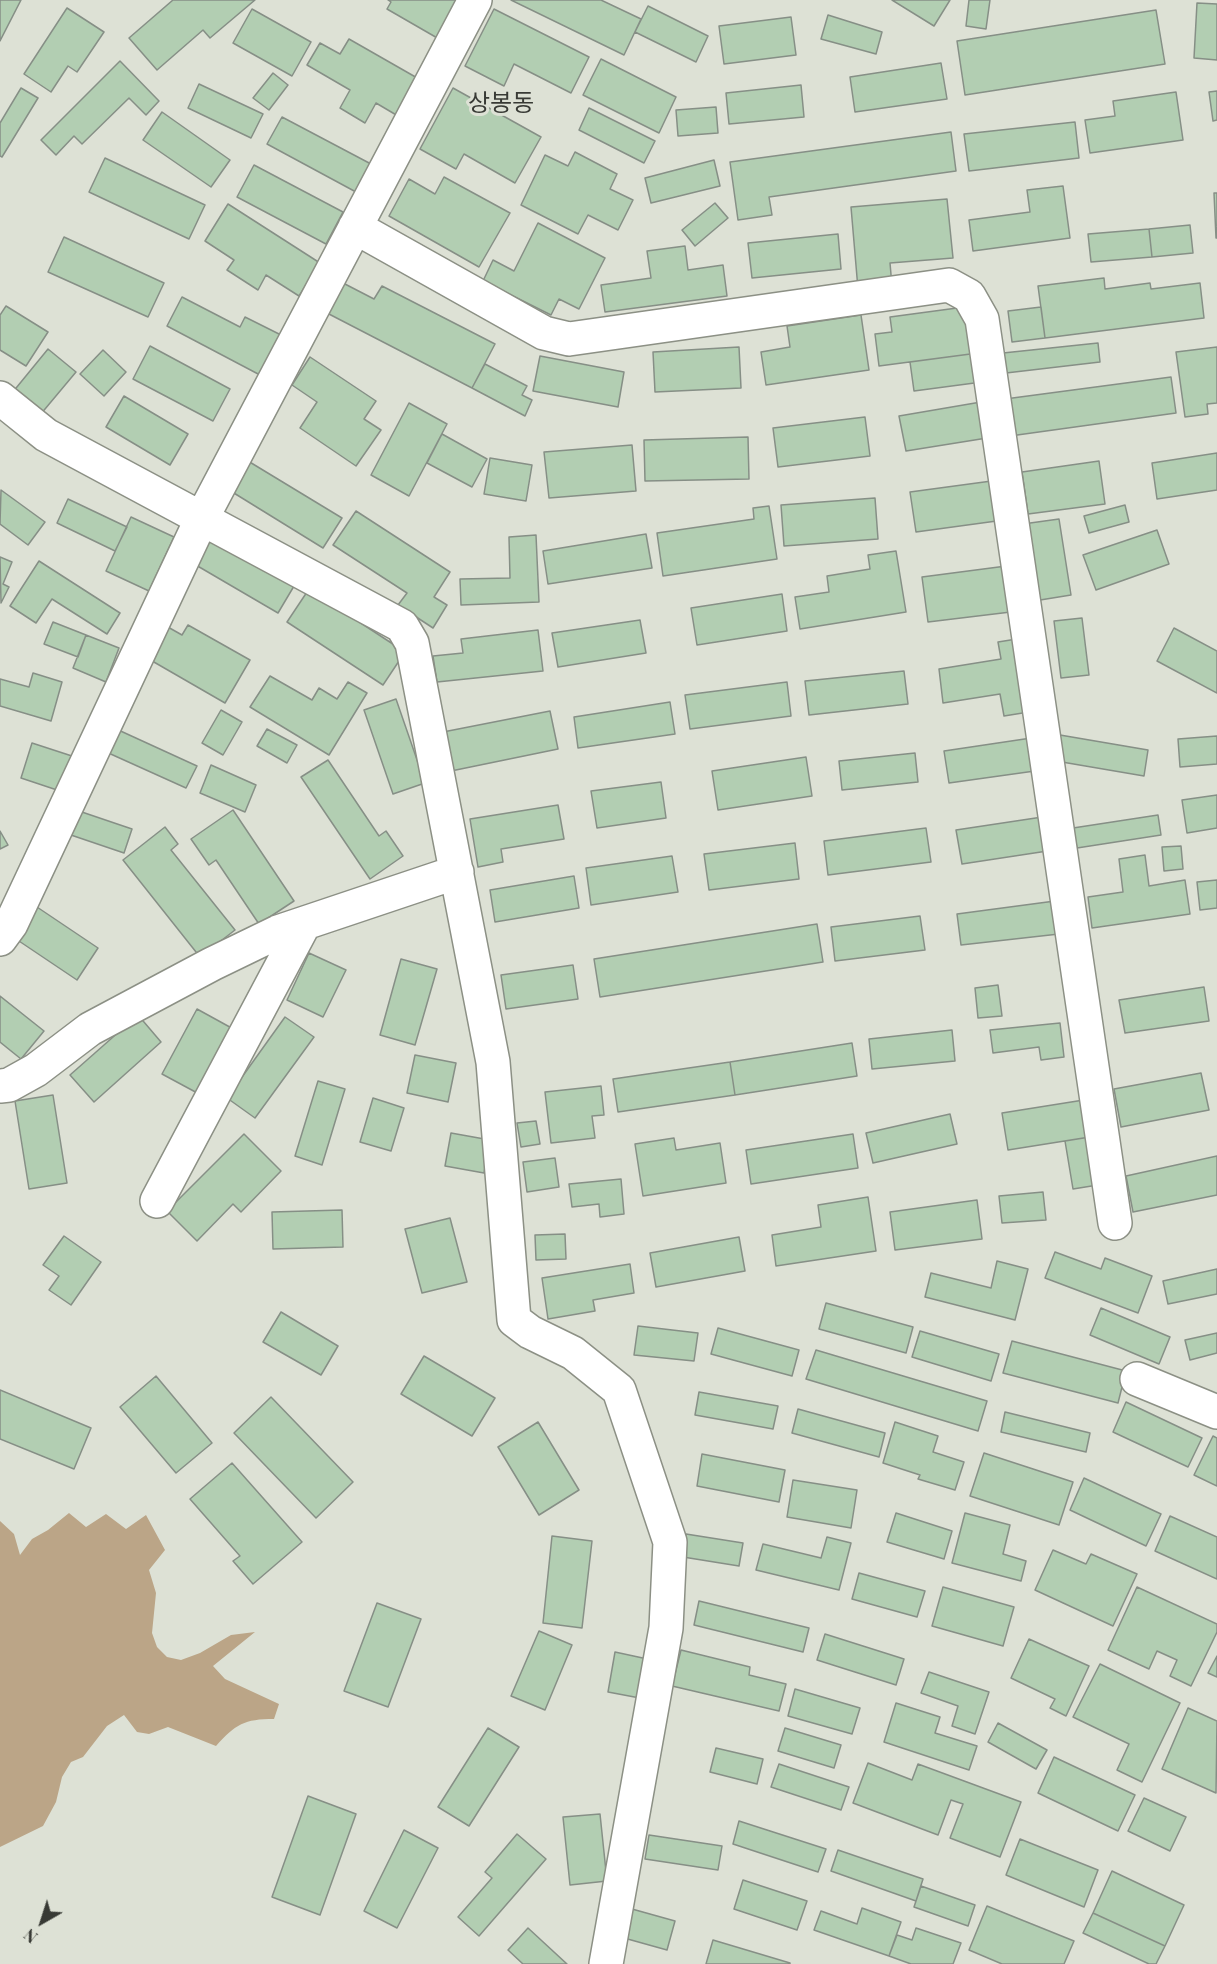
<!DOCTYPE html>
<meta charset="utf-8">
<style>
body{margin:0}
#map{position:relative;width:1217px;height:1964px;overflow:hidden;background:#dde1d5;font-family:"Playfair Display",serif}
canvas{display:block}
.north{position:absolute;left:12px;top:1892px;width:60px;height:60px;-webkit-text-stroke:4px #dde1d5;paint-order:stroke;rotate:219deg;font-size:16px;font-weight:700;line-height:24px;text-align:center;color:#383a35}
.north::after{content:'';display:block;margin:auto;width:21px;height:27px;background:#383a35;clip-path:polygon(50% 0,100% 100%,50% 72%,0 100%)}
</style>
<div id="map">
<canvas width="1217" height="1964"></canvas>
<div class="north">N</div>
</div>
<script>
const context = document.querySelector('canvas').getContext('2d');
context.lineJoin = 'round';
function fillPath(path, color) { context.fillStyle = color; context.fill(path, 'evenodd'); }
function strokePath(path, color, width, dash) { context.strokeStyle = color; context.lineWidth = width; context.lineCap = dash ? 'butt' : 'round'; context.setLineDash(dash || []); context.stroke(path); }
function write(font, color, halo, rows, align = 'center') {
  context.font = font + ' "Playfair Display","Noto Sans KR",serif'; context.lineWidth = 6; context.setLineDash([]); context.textBaseline = 'middle'; context.strokeStyle = halo; context.fillStyle = color; for (const [text, x, y, turn = 0] of rows) {
    context.save(); context.translate(x, y); context.rotate((+turn || 0) * Math.PI / 180); context.textAlign = isNaN(turn) ? turn : align; if (halo) context.strokeText(text, 0, 0); context.fillText(text, 0, 0); context.restore();
  }
}
fillPath(new Path2D(`
 M69 1513 86 1527 106 1514 126 1529 146 1515 165 1550 149 1570 156 1593 152 1633 157 1647 167 1657 181 1660 200 1653 231 1635 255 1632 213 1666 225 1679 279 1704 274 1719C244 1719 236 1724 216 1746L168 1727 149 1734 137 1732 124 1715 107 1726 83 1757 71 1762 62 1777 56 1802 43 1826 0 1847V1521L14 1534 20 1555 32 1539 48 1530Z`), '#bba587');
const building = new Path2D(`
 M0 0H21L0 41Z
 M173 0H255L210 38 203 30 157 70 129 38Z
 M388 0H461L439 39 387 9 391 2Z
 M511 0H601L641 19 624 55Z
 M892 0H950L934 26Z
 M969 0H990L986 29 966 26Z
 M1197 3 1217 4V60L1194 58Z
 M648 6 708 36 696 62 635 32Z
 M67 8 104 32 77 72 68 66 51 92 24 74Z
 M252 9 311 42 292 76 233 43Z
 M494 9 589 57 571 93 514 64 504 86 465 66Z
 M1156 10 1165 64 965 95 957 41Z
 M828 15 882 32 876 54 821 39Z
 M791 17 796 55 724 64 719 26Z
 M349 39 419 79 398 116 376 103 365 123 340 108 350 90 307 65 320 43 340 54Z
 M601 59 676 97 659 133 583 95Z
 M120 61 159 101 146 115 129 98 82 144 74 136 56 155 41 140Z
 M941 63 947 99 855 112 850 77Z
 M273 73 288 85 269 110 253 98Z
 M199 84 263 114 251 138 188 108Z
 M801 85 804 117 729 124 726 93Z
 M21 88 38 98 2 157 0 156V123Z
 M453 88 541 137 515 183 464 154 456 169 420 149Z
 M1217 91V120L1213 121 1209 92Z
 M1176 92 1183 140 1090 153 1085 120 1115 116 1113 101Z
 M716 107 718 133 678 136 676 110Z
 M589 108 655 141 644 163 579 130Z
 M162 112 230 160 211 187 143 140Z
 M282 117 371 164 356 192 267 144Z
 M1075 122 1079 158 969 171 964 134Z
 M951 132 956 171 769 197 772 215 738 220 730 162Z
 M575 152 617 174 610 189 633 200 618 230 588 215 578 234 521 205 545 155 568 166Z
 M105 158 205 205 189 239 89 192Z
 M714 160 720 186 651 203 645 178Z
 M254 165 343 212 326 244 237 197Z
 M444 177 510 213 479 267 389 216 409 179 435 194Z
 M1063 186 1070 238 973 251 969 220 1030 212 1027 190Z
 M1214 193H1217V238H1216Z
 M947 199 953 258 890 263 892 286 858 289 851 207Z
 M715 203 728 218 695 246 682 230Z
 M228 204 320 263 299 296 266 275 258 290 227 270 234 260 205 241Z
 M538 223 605 258 579 309 559 299 551 315 483 281 493 260 514 271Z
 M1190 225 1193 253 1152 257 1149 229Z
 M1149 229 1152 257 1091 262 1088 234Z
 M838 234 841 269 752 278 748 243Z
 M64 237 164 283 148 317 48 272Z
 M685 246 688 270 723 265 727 296 605 312 601 285 651 278 647 251Z
 M1104 278 1105 289 1150 283 1151 289 1200 283 1204 318 1045 338 1038 286Z
 M343 283 374 299 382 286 495 344 472 388 327 313Z
 M182 297 240 327 245 317 281 335 260 375 167 326Z
 M6 306 48 332 26 366 0 350V315Z
 M972 306 978 353 879 366 875 334 892 332 890 317Z
 M1041 307 1045 338 1012 342 1008 311Z
 M861 315 869 370 766 385 761 352 790 347 787 326Z
 M1098 343 1100 362 1006 373 1003 353Z
 M150 346 230 389 213 421 133 379Z
 M739 347 741 388 655 392 653 352Z
 M1217 347V403L1207 404 1208 414 1185 417 1176 352Z
 M48 349 76 372 40 415 12 393Z
 M103 350 126 372 104 396 80 374Z
 M978 353 982 382 914 391 910 362Z
 M540 356 624 372 618 407 533 391Z
 M310 357 376 401 364 419 381 430 356 466 300 428 317 402 292 385Z
 M485 364 527 386 522 395 532 400 525 416 472 388Z
 M1171 377 1176 413 1010 436 1005 399Z
 M124 396 188 434 170 465 106 427Z
 M981 402 987 438 906 451 899 416Z
 M409 403 447 424 409 496 371 475Z
 M865 417 870 456 778 467 773 428Z
 M442 434 487 459 472 487 427 463Z
 M748 437 749 479 645 481 644 440Z
 M632 445 636 491 549 498 544 452Z
 M1217 453V490L1157 499 1152 463Z
 M490 458 532 465 526 501 484 494Z
 M248 461 342 518 323 548 229 490Z
 M1099 461 1105 504 1028 514 1022 472Z
 M999 480 1004 520 916 532 910 492Z
 M1 490 45 522 28 545 0 524Z
 M875 498 878 539 784 546 781 505Z
 M68 499 127 527 115 551 57 523Z
 M1125 505 1129 522 1089 533 1084 516Z
 M769 506 777 559 663 576 657 533 754 519 753 508Z
 M356 511 450 572 434 597 447 605 433 628 398 605 407 593 333 545Z
 M131 517 174 537 149 591 106 571Z
 M1059 519 1071 595 1034 601 1023 524Z
 M208 530 297 581 278 613 189 561Z
 M1157 530 1169 564 1096 590 1083 555Z
 M646 534 652 568 548 584 543 551Z
 M536 535 539 602 461 605 460 579 510 578 509 537Z
 M896 551 906 612 800 629 795 597 829 592 827 576 870 569 868 555Z
 M0 557 12 562 3 584 9 587 1 603Z
 M39 561 120 613 107 634 52 599 36 623 10 606Z
 M1014 565 1019 611 928 622 922 577Z
 M309 589 405 652 383 685 287 622Z
 M782 594 787 631 697 645 691 608Z
 M1082 618 1089 675 1061 678 1054 621Z
 M640 620 646 653 558 667 552 633Z
 M53 622 86 635 78 657 44 644Z
 M159 622 182 635 188 625 250 660 225 703 140 654Z
 M1174 628 1217 651V693L1157 661Z
 M538 630 543 671 437 682 433 656 463 653 461 639Z
 M86 635 119 648 106 682 73 668Z
 M1023 638 1035 711 1004 716 1000 694 943 703 939 669 1001 659 998 642Z
 M904 671 908 704 809 715 805 681Z
 M33 673 62 682 51 721 0 706V679L29 687Z
 M270 676 312 700 319 688 337 699 348 682 367 693 329 755 250 707Z
 M787 682 791 716 690 729 685 695Z
 M396 699 425 783 393 794 364 710Z
 M670 702 675 734 578 748 574 717Z
 M221 710 242 722 223 755 202 743Z
 M550 711 558 749 451 771 443 732Z
 M114 728 197 766 186 788 104 751Z
 M267 729 297 745 287 763 257 746Z
 M1060 735 1148 750 1144 776 1056 761Z
 M1217 736V764L1180 767 1178 739Z
 M1038 737 1042 770 949 783 944 751Z
 M32 743 75 757 63 792 21 778Z
 M915 753 918 782 842 790 839 761Z
 M806 757 812 796 718 810 712 771Z
 M328 760 379 836 386 831 403 856 370 879 301 777Z
 M211 765 256 785 245 812 200 793Z
 M661 782 666 818 597 828 591 791Z
 M1217 795V828L1187 833 1182 800Z
 M558 805 564 839 501 849 503 862 478 867 470 819Z
 M73 809 132 829 124 853 65 833Z
 M233 810 294 901 259 924 216 860 209 865 191 839Z
 M1158 815 1161 835 1077 848 1073 828Z
 M1049 816 1054 850 962 864 956 830Z
 M165 827 178 844 171 850 235 930 200 957 123 860Z
 M926 828 931 862 828 875 824 841Z
 M0 831 8 845 0 849Z
 M795 843 799 879 709 890 704 854Z
 M1181 846 1183 869 1164 871 1162 847Z
 M1145 855 1149 886 1185 880 1190 914 1092 928 1088 897 1123 892 1119 859Z
 M672 856 678 892 591 905 586 868Z
 M574 876 579 908 495 922 490 890Z
 M1217 880V908L1200 910 1197 882Z
 M1055 901 1059 934 961 945 957 914Z
 M31 903 98 948 77 980 10 935Z
 M920 916 925 950 835 961 831 927Z
 M817 924 823 962 600 997 594 959Z
 M309 953 346 970 323 1017 287 1000Z
 M401 959 437 969 415 1045 380 1035Z
 M573 965 578 999 506 1009 501 975Z
 M998 985 1002 1016 978 1018 975 988Z
 M1204 987 1209 1021 1125 1033 1119 1000Z
 M0 996 44 1031 21 1059 0 1042Z
 M197 1009 237 1031 201 1095 162 1074Z
 M138 1015 161 1042 94 1102 70 1075Z
 M285 1017 314 1037 255 1118 227 1098Z
 M1060 1023 1064 1057 1041 1060 1039 1047 993 1053 990 1030Z
 M952 1030 955 1061 872 1069 869 1039Z
 M852 1043 857 1076 735 1095 730 1062Z
 M415 1055 456 1063 448 1102 407 1093Z
 M730 1062 735 1095 618 1112 613 1079Z
 M1201 1073 1209 1110 1121 1127 1114 1089Z
 M318 1081 345 1089 322 1165 295 1156Z
 M601 1086 604 1115 592 1116 595 1138 551 1143 545 1092Z
 M53 1095 67 1183 29 1189 15 1101Z
 M373 1098 404 1108 391 1151 360 1142Z
 M1090 1099 1096 1136 1008 1150 1002 1113Z
 M950 1114 957 1144 873 1163 866 1133Z
 M536 1121 540 1144 521 1147 517 1123Z
 M451 1133 490 1140 484 1173 445 1166Z
 M244 1134 281 1171 241 1212 233 1204 197 1241 167 1211Z
 M853 1134 858 1168 751 1184 746 1150Z
 M1096 1136 1104 1184 1073 1189 1065 1141Z
 M674 1138 676 1150 720 1143 726 1183 643 1196 635 1144Z
 M1217 1156V1195L1133 1212 1126 1176Z
 M555 1158 559 1187 527 1192 523 1162Z
 M621 1179 624 1214 600 1217 599 1204 572 1207 569 1184Z
 M1043 1192 1046 1220 1002 1223 999 1196Z
 M868 1197 876 1251 776 1266 772 1235 821 1227 818 1205Z
 M977 1200 982 1239 895 1250 890 1212Z
 M342 1210 343 1247 273 1249 272 1212Z
 M450 1218 467 1282 422 1293 405 1229Z
 M565 1234 566 1259 536 1260 535 1235Z
 M64 1236 101 1262 71 1305 49 1290 59 1276 43 1265Z
 M739 1237 745 1271 656 1287 650 1253Z
 M1055 1252 1101 1269 1105 1258 1152 1276 1138 1313 1045 1278Z
 M997 1261 1028 1269 1015 1320 925 1297 931 1273 991 1288Z
 M630 1264 634 1293 593 1300 595 1311 548 1319 542 1278Z
 M1217 1269V1294L1168 1304 1163 1281Z
 M826 1303 913 1327 906 1353 819 1329Z
 M1101 1308 1170 1337 1159 1364 1090 1335Z
 M281 1312 338 1346 321 1375 263 1342Z
 M638 1326 698 1333 694 1361 634 1355Z
 M718 1328 799 1350 792 1376 711 1354Z
 M920 1331 999 1354 991 1381 912 1357Z
 M1217 1333V1353L1190 1360 1185 1340Z
 M1012 1341 1126 1371 1118 1403 1003 1373Z
 M816 1350 987 1401 978 1431 806 1379Z
 M424 1356 495 1398 472 1436 401 1394Z
 M156 1376 212 1443 176 1473 120 1407Z
 M0 1390 91 1428 74 1469 0 1439Z
 M699 1392 778 1406 773 1429 695 1415Z
 M271 1397 353 1482 316 1518 234 1433Z
 M1126 1402 1202 1438 1188 1467 1113 1432Z
 M798 1409 885 1433 879 1457 792 1433Z
 M1005 1412 1090 1433 1086 1452 1001 1432Z
 M538 1422 579 1490 539 1515 498 1447Z
 M895 1422 938 1436 933 1452 964 1462 955 1490 918 1479 920 1475 883 1463Z
 M1213 1436 1217 1438V1486L1194 1475Z
 M984 1453 1073 1482 1059 1525 970 1496Z
 M702 1454 785 1470 779 1502 697 1486Z
 M232 1463 302 1542 253 1584 233 1561 240 1556 190 1499Z
 M1084 1478 1161 1514 1146 1546 1070 1510Z
 M793 1480 857 1490 851 1528 787 1517Z
 M896 1513 952 1531 944 1559 887 1542Z
 M965 1513 1010 1525 1003 1554 1026 1561 1021 1581 952 1563Z
 M1170 1516 1217 1537V1579L1155 1551Z
 M686 1534 743 1543 739 1566 683 1557Z
 M552 1536 592 1541 582 1628 543 1623Z
 M827 1537 851 1543 839 1590 756 1570 763 1544 821 1558Z
 M1053 1550 1086 1564 1091 1554 1137 1574 1113 1626 1035 1590Z
 M859 1573 925 1591 917 1617 852 1599Z
 M943 1587 1014 1607 1003 1646 932 1626Z
 M1137 1587 1217 1624V1632L1191 1686 1170 1676 1177 1660 1157 1651 1149 1669 1108 1650Z
 M699 1601 809 1628 803 1652 694 1625Z
 M377 1603 421 1619 388 1707 344 1691Z
 M539 1631 572 1645 545 1710 511 1696Z
 M825 1634 904 1659 896 1685 817 1660Z
 M1029 1639 1089 1666 1066 1716 1050 1708 1055 1699 1011 1678Z
 M681 1650 750 1667 749 1675 786 1684 779 1711 672 1686Z
 M615 1652 652 1660 645 1699 608 1692Z
 M1217 1656V1677L1208 1673Z
 M1100 1664 1180 1703 1142 1782 1117 1770 1129 1744 1073 1717Z
 M929 1672 989 1692 975 1734 952 1726 958 1706 921 1693Z
 M795 1689 860 1708 852 1734 788 1716Z
 M896 1703 940 1717 935 1733 977 1746 969 1770 884 1742Z
 M1188 1708 1217 1721 1216 1793 1162 1769Z
 M998 1723 1047 1750 1036 1769 988 1742Z
 M488 1728 519 1747 469 1826 438 1807Z
 M785 1728 841 1745 834 1768 778 1751Z
 M716 1748 763 1759 757 1784 710 1772Z
 M1054 1757 1135 1795 1118 1831 1038 1793Z
 M868 1763 912 1780 918 1764 1021 1802 1000 1857 950 1838 963 1804 951 1800 938 1835 853 1803Z
 M779 1764 849 1787 841 1810 771 1787Z
 M308 1796 356 1814 320 1915 272 1897Z
 M1144 1798 1186 1817 1170 1851 1128 1831Z
 M600 1814 607 1881 570 1885 563 1817Z
 M739 1821 826 1849 818 1872 733 1844Z
 M404 1830 438 1848 397 1928 364 1911Z
 M517 1834 546 1859 479 1936 458 1917 492 1878 485 1872Z
 M649 1835 722 1846 718 1870 645 1859Z
 M1020 1839 1098 1870 1084 1907 1006 1875Z
 M838 1850 923 1879 916 1901 831 1871Z
 M1112 1871 1184 1905 1165 1946 1093 1913Z
 M743 1880 807 1901 797 1930 734 1909Z
 M921 1886 975 1905 968 1926 914 1907Z
 M987 1906 1074 1941 1064 1964H1002L969 1950Z
 M862 1908 901 1922 889 1956 814 1930 821 1911 857 1924Z
 M632 1909 675 1921 667 1950 624 1938Z
 M1093 1913 1165 1946 1156 1964H1149L1083 1933Z
 M528 1928 567 1964H523L508 1950Z
 M916 1928 961 1943 953 1964H911L889 1956 897 1935 912 1940Z
 M713 1940 790 1963V1964H706Z`);
fillPath(building, '#b2ceb2');
strokePath(building, '#868f86', 1.5);
const minor = new Path2D(`
 M355 227 544 333 569 339 949 285 969 296 982 319 1115 1223
 M0 398 46 435 402 626 412 643 493 1062 514 1320 530 1332 573 1353 619 1390 670 1542 666 1628 606 1964
 M0 939 11 924 202 518 475 0
 M0 1086 9 1085 36 1070 90 1029 212 964 278 932 457 872
 M157 1201 304 924
 M1137 1379 1217 1412`);
strokePath(minor, '#8c9085', 36);
strokePath(minor, '#fff', 33);
write('24px', '#383a35', '#dde1d5', [
 ["상봉동",501,104]
]);
</script>
